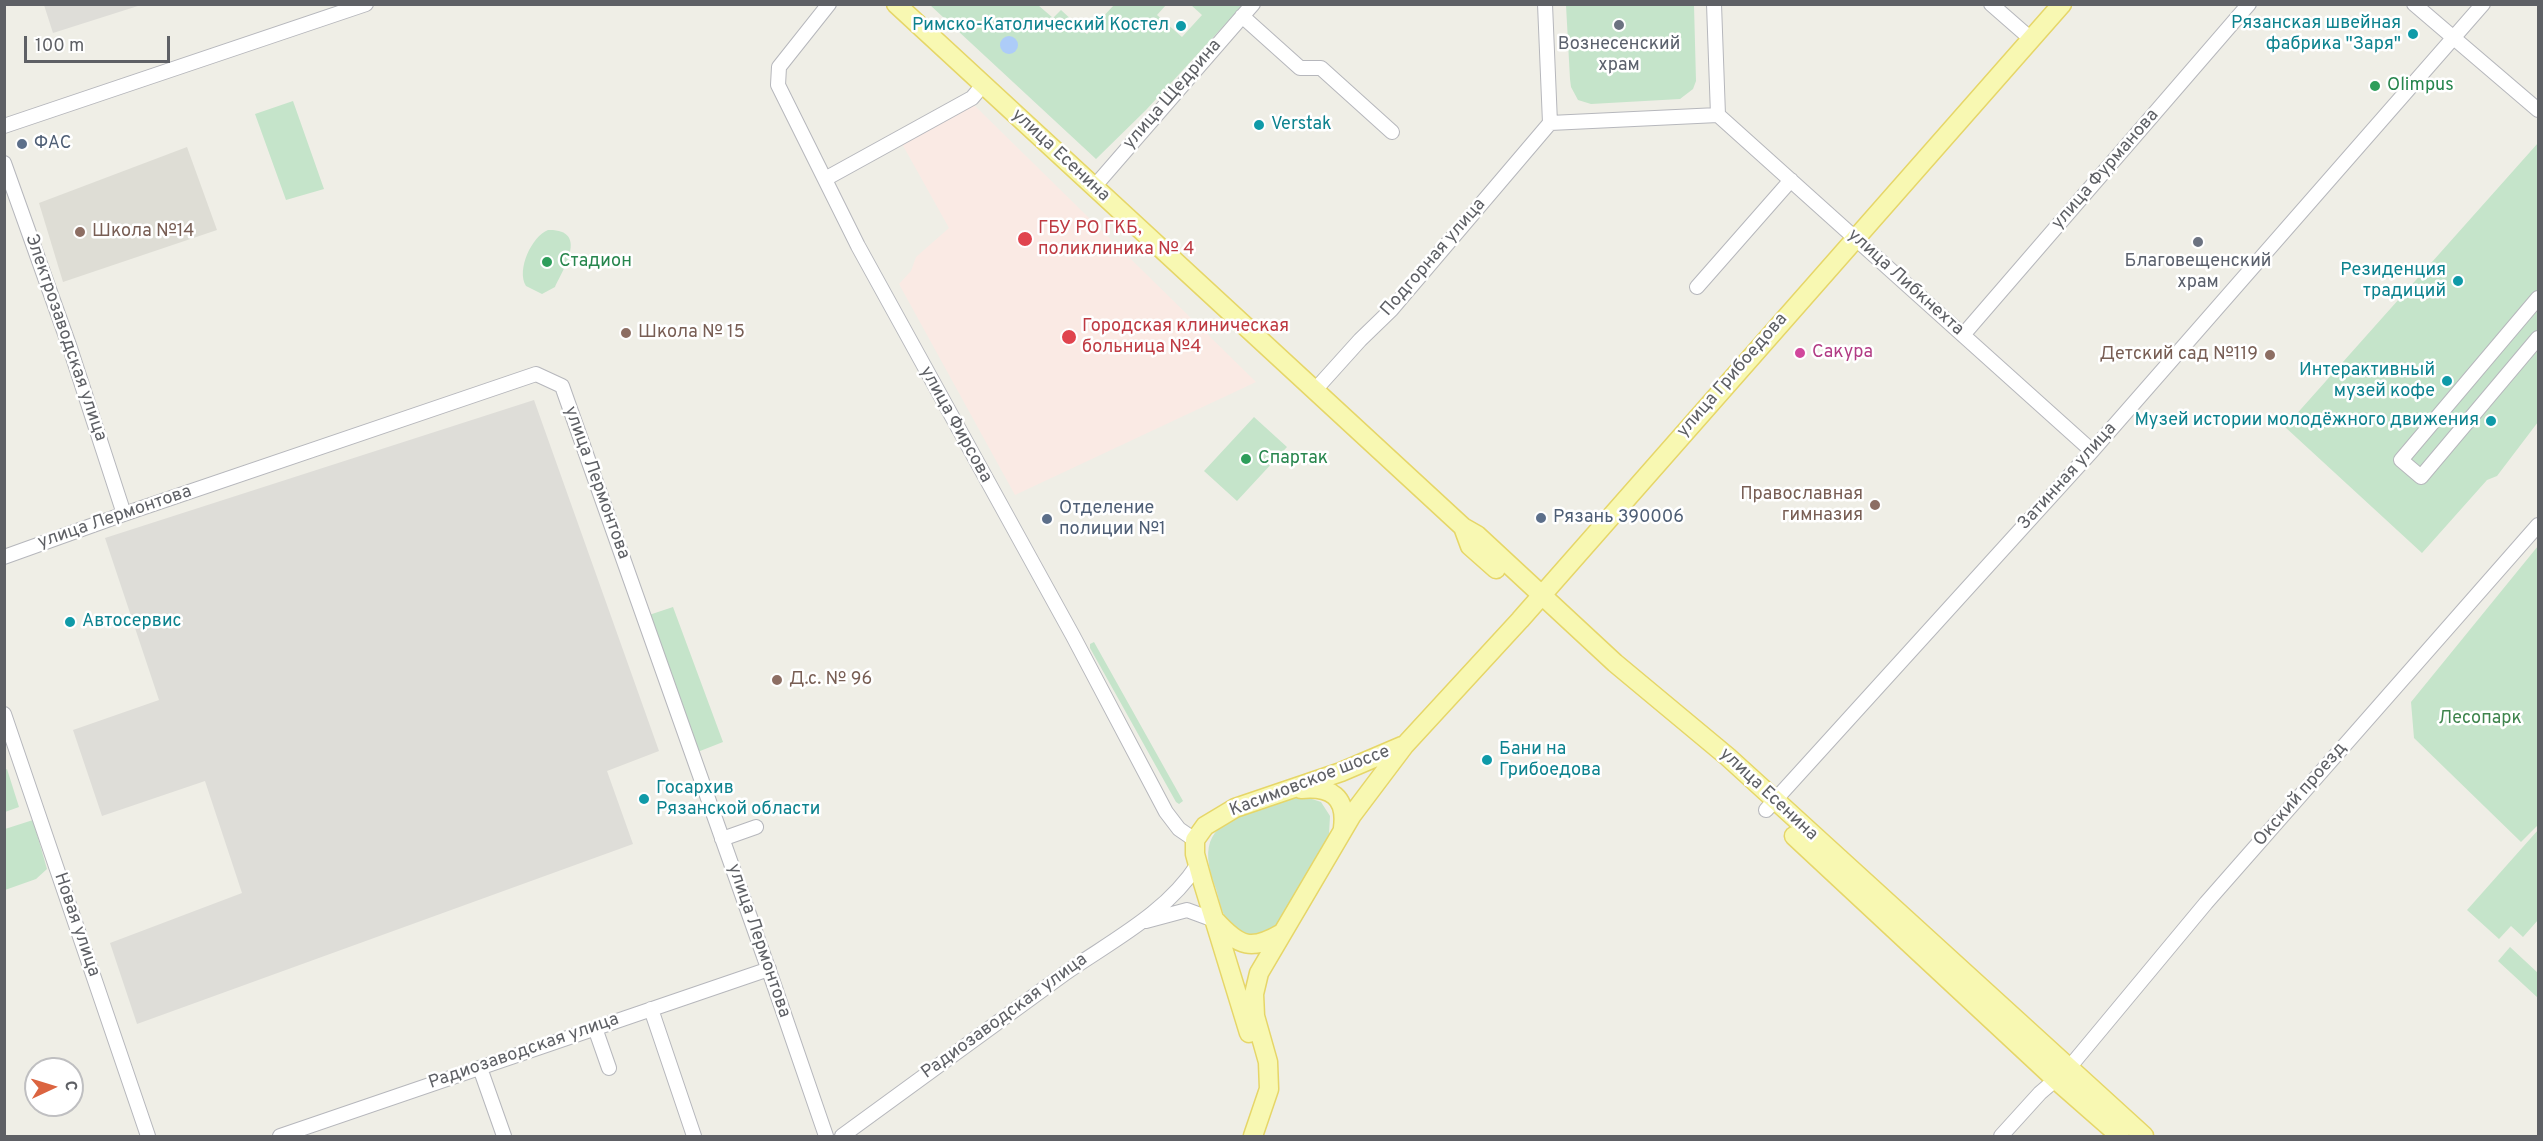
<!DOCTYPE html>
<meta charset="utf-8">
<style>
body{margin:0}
#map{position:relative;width:2543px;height:1141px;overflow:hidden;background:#efeee6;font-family:Overpass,sans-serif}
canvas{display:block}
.frame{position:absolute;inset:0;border:6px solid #5e6065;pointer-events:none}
.north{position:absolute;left:24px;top:1057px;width:60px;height:60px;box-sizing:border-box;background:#fff;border:2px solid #bfbfc1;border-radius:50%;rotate:86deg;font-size:16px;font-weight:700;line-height:24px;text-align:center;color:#5e6065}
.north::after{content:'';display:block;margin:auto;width:21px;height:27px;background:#db6440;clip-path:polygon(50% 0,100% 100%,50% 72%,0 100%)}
.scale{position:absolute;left:24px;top:36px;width:146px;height:27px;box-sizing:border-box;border:3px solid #5e6065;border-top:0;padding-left:8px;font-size:18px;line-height:21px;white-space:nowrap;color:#5e6065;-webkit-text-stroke:4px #fff;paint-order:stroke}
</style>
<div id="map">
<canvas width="2543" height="1141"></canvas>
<div class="frame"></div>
<div class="north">С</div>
<div class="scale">100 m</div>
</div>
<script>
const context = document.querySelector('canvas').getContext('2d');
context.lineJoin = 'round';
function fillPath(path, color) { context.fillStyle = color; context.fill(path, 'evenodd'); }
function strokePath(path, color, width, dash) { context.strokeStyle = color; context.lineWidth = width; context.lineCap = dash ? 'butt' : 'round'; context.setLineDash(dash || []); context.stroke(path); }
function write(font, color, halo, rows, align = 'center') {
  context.font = font + ' Overpass,sans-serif'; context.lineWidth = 5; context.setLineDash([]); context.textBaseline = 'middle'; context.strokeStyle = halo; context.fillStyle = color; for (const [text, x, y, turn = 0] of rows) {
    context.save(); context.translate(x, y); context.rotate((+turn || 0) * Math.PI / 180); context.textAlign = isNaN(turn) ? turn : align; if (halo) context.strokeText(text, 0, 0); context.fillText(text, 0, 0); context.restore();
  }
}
fillPath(new Path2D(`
 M44 5H141L53 33Z
 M534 400 659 751 607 771 633 844 137 1024 110 943 242 893 205 781 102 816 73 730 159 700 105 538Z`), '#deddd8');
fillPath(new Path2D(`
 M187 147 217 230 63 282 39 203Z`), '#deddd5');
fillPath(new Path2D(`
 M973 104 1256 382 1015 495 899 284 911 271 916 257 949 228 901 142Z`), '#faeae4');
fillPath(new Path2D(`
 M930 5H1038L1053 18 1061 10 1087 34 1114 5H1166L1157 15 1182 37 1202 15 1191 5H1243L1146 110 1096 159Z
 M1566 5H1694L1696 81 1693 89 1680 99 1591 104 1578 100 1571 87 1570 79Z
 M293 101 324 189 286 200 255 114Z
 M2538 143V422L2497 476 2487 480 2422 553 2285 427Z
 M548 230C589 229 564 268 555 287L542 294 526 286C516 270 532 236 548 230Z
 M1254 417 1287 447 1237 501 1204 471Z
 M2538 546V825L2521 842 2414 738 2411 702Z
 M673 607 723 742 695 753 646 616Z
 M1094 642 1183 801 1179 804 1176 802 1090 648V644Z
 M7 769 19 807 5 812V770Z
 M1306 797 1321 802 1330 816 1329 834 1318 861 1278 927 1247 939C1242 934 1233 930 1229 924 1222 915 1219 899 1216 889 1198 842 1211 824 1256 809 1273 803 1288 798 1306 797Z
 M33 820 47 869 36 879 5 890V829Z
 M2538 830V920L2523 937 2511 926 2499 939 2467 910Z
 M2510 947 2538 973V998L2498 961Z`), '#c5e4ca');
fillPath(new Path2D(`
 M1000 45a9 9 0 1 1 18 0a9 9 0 1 1-18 0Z`), '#adccf8');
const minor = new Path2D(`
 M829 4 779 67 778 85 858 246 1073 636 1166 812 1179 829 1195 840
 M1545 4 1550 123 1718 115 1714 4
 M1991 4 2031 39
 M2414 4 2538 110
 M1242 16 1300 68H1321L1392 132
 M1718 115 2092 451
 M4 126 366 4
 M4 163 69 345 124 514
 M825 179 972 98 983 85
 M1094 187 1253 4
 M1697 287 1791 180
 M2538 298 2401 460 2421 477 2538 338
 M1963 335 2249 4
 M1315 390 1360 340 1391 310 1550 123
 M4 557 124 514 536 374 562 386 773 982 826 1136
 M4 714 148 1136
 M1766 810 2092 451 2483 4
 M722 839 756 827
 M1146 921 1187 910 1214 920
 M651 1009 694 1136
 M595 1028 609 1068
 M480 1068 504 1136
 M280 1136 769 969
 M842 1136C916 1082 990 1028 1064 974 1111 941 1166 914 1198 864
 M2001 1136 2040 1093 2068 1069 2206 903 2538 525`);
const major = new Path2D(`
 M896 4 1463 527 1477 535 1615 663 1728 757 2144 1136
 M1463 527 1470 546 1496 569
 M1301 789C1331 786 1347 797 1343 828
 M1794 836 2055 1079 2120 1136
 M1216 921C1240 947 1251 951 1282 933
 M1249 1033 1203 883 1195 854V840L1205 826 1235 808 1341 772 1402 746
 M1253 1136 1269 1089 1268 1062 1255 1016 1254 994 1259 973 1352 815 1404 746 1520 620 2062 4`);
strokePath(minor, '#b6b7bc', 16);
strokePath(major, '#e6d668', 21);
strokePath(minor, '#fff', 14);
strokePath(major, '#f8f8b2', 18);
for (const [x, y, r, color] of [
 [1619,25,6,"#6b7280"],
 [1181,26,6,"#0f9aa8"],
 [2413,34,6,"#0f9aa8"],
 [2375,86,6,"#2e9e5b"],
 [1259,125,6,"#0f9aa8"],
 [22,144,6,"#5c6f8a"],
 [80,232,6,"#8d6e63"],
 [1025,239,8,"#e0444e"],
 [2198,242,6,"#6b7280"],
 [547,262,6,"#2e9e5b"],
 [2458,281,6,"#0f9aa8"],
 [626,333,6,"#8d6e63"],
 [1069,337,8,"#e0444e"],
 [1800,353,6,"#d1479c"],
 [2270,355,6,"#8d6e63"],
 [2447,381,6,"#0f9aa8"],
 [2491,421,6,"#0f9aa8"],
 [1246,459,6,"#2e9e5b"],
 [1875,505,6,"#8d6e63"],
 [1541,518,6,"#5c6f8a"],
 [1047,519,6,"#5c6f8a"],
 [70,622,6,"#0f9aa8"],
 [777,680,6,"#8d6e63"],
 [1487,760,6,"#0f9aa8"],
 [644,799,6,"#0f9aa8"]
]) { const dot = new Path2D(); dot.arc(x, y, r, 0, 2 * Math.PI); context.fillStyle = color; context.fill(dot); strokePath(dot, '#fff', 2); }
write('18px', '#0d838f', '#fff', [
 ["Рязанская швейная",2401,24],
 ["фабрика \"Заря\"",2401,45],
 ["Римско-Католический Костел",1169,26],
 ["Verstak",1271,125,"left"],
 ["Резиденция",2446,271],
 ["традиций",2446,292],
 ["Интерактивный",2435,371],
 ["музей кофе",2435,392],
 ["Музей истории молодёжного движения",2479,421],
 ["Автосервис",82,622,"left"],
 ["Бани на",1499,750,"left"],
 ["Грибоедова",1499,771,"left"],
 ["Госархив",656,789,"left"],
 ["Рязанской области",656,810,"left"]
], 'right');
write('18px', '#5b616d', '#fff', [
 ["Вознесенский",1619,45],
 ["храм",1619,66],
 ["Благовещенский",2198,262],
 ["храм",2198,283]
]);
write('18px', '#27864d', '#fff', [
 ["Olimpus",2387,86],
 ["Стадион",559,262],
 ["Спартак",1258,459]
], 'left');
write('18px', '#5e6065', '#fff', [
 ["улица Щедрина",1173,95,-49],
 ["улица Есенина",1060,156,43],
 ["улица Фурманова",2106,170,-49],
 ["Подгорная улица",1434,258,-49],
 ["улица Либкнехта",1905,283,42],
 ["Электрозаводская улица",65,338,71],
 ["улица Грибоедова",1733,376,-49],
 ["улица Фирсова",955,425,61],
 ["Затинная улица",2068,477,-48],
 ["улица Лермонтова",596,483,70],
 ["улица Лермонтова",115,518,-19],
 ["Касимовское шоссе",1310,782,-21],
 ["улица Есенина",1768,795,43],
 ["Окский проезд",2301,795,-49],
 ["Новая улица",76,925,71],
 ["улица Лермонтова",758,941,71],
 ["Радиозаводская улица",1005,1017,-36],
 ["Радиозаводская улица",524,1052,-19]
]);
write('18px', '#4e5e75', '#fff', [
 ["ФАС",34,144],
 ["Отделение",1059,509],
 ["полиции №1",1059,530],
 ["Рязань 390006",1553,518]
], 'left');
write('18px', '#be3a42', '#fff', [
 ["ГБУ РО ГКБ,",1038,229],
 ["поликлиника № 4",1038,250],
 ["Городская клиническая",1082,327],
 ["больница №4",1082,348]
], 'left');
write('18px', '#785e54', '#fff', [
 ["Школа №14",92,232],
 ["Школа № 15",638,333],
 ["Детский сад №119",2258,355,"right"],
 ["Православная",1863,495,"right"],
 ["гимназия",1863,516,"right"],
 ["Д.с. № 96",789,680]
], 'left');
write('18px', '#b23c85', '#fff', [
 ["Сакура",1812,353]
], 'left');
write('18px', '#3e844c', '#fff', [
 ["Лесопарк",2480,719]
]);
</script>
